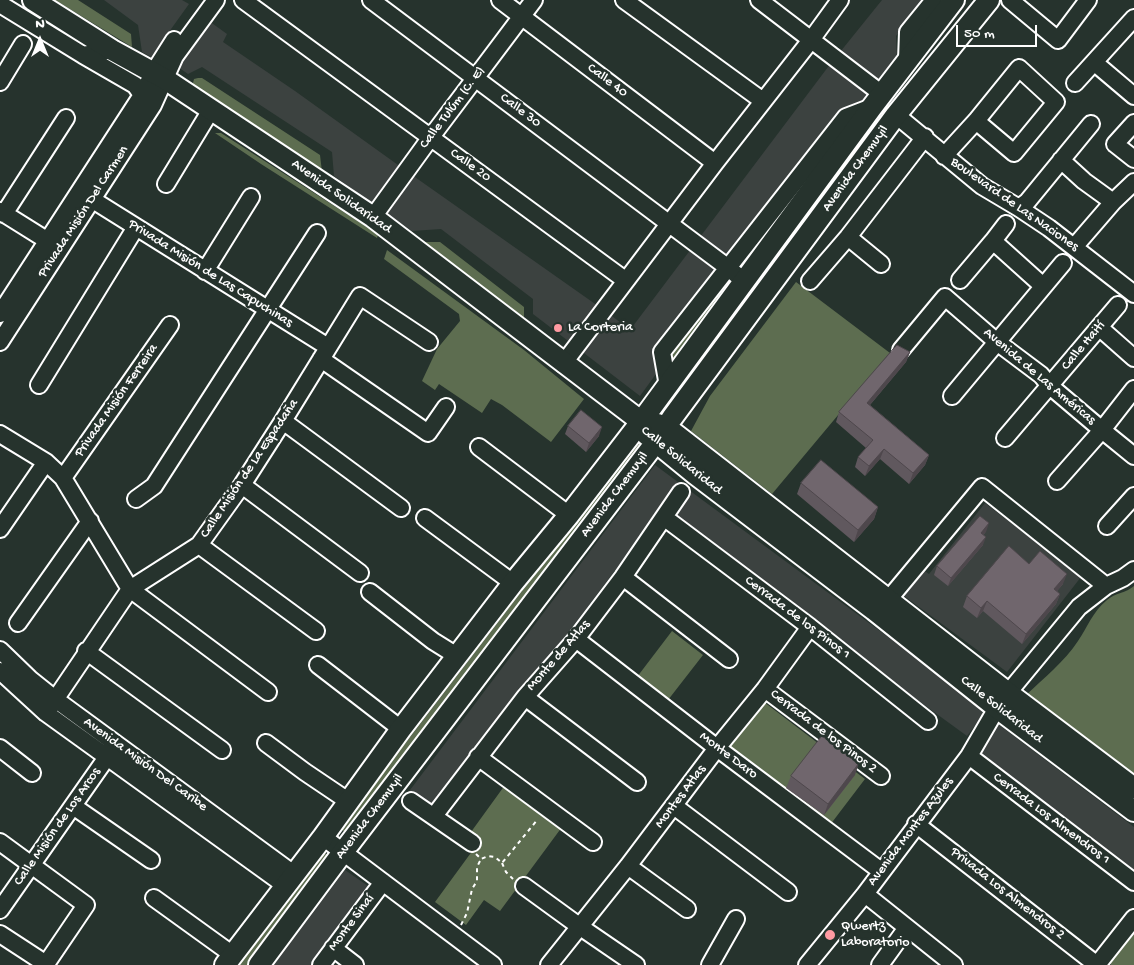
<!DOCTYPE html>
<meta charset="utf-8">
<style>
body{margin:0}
#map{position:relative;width:1134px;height:965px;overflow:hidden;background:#26332d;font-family:"Gochi Hand",sans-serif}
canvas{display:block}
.north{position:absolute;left:15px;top:15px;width:50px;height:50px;-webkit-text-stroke:4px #26332d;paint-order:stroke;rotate:0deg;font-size:14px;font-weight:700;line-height:20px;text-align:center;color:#fff}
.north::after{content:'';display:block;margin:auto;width:18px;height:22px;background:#fff;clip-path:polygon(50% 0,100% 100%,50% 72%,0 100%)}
.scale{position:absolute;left:956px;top:25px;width:81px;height:22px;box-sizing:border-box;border:2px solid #fff;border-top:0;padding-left:6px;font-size:15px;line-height:18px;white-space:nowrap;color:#fff;-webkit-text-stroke:4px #26332d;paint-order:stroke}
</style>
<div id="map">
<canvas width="1134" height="965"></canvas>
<div class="north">N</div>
<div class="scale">50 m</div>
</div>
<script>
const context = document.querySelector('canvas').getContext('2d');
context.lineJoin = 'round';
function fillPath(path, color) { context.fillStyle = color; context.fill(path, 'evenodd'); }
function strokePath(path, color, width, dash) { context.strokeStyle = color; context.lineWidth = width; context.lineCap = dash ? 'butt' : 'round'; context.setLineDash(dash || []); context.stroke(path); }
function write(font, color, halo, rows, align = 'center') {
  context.font = font + ' "Gochi Hand",sans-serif'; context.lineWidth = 5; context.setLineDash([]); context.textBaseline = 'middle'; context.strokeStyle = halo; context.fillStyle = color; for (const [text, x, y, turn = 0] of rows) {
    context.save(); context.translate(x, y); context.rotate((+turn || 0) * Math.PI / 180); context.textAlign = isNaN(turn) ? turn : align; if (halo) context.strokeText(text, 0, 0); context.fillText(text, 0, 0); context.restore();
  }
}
fillPath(new Path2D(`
 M104 0H182L189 4 151 57 142 52 138 25Z
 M882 0H924L896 36 897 60 855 109 842 115 653 353 656 374 640 396 533 314V299L441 229 412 231 334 176 332 152 202 67 188 74 178 67 209 21 227 34 223 42 295 91 412 175 608 313 630 330 828 67Z
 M655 465 979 704 983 715 967 736 659 512 433 812 407 794Z
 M985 503 1081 577 1007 672 900 593 919 567 929 574Z
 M998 724 1134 827V876L975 756Z
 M345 870 371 888 313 965H274Z`), '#3c4240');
fillPath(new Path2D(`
 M4 0H12L91 49 88 51Z
 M55 0H78L131 34 132 47Z
 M198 78H202L320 155 322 172 195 88 193 83 194 79Z
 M215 133H221L367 227 378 235 377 238 261 164Z
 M424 242H440L524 307V318Z
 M387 250 524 350 584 399 551 442 502 405 491 399 482 413 439 384 435 390 422 381 437 349 460 321 459 314 384 259Z
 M728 278 729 282 671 365 669 351Z
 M796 282 890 353 772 494 691 431 710 396Z
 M638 439 644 443 347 831H343L342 826Z
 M1134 586V776L1026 695C1044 678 1064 662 1078 641 1087 628 1093 611 1107 600 1115 593 1126 593 1134 586Z
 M672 631 703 655 668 700 637 677Z
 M764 702 865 779 830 825 729 748Z
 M505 785 562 827 500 911 484 900 466 925 435 902 481 839 471 832Z
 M322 852 328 855 325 860 247 965H237Z
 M1134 926V965H1111L1110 960Z`), '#5d6d50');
const minor = new Path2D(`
 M243 0 625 280
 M371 0 727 267 744 281
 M500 0 715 163
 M624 0 763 101
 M759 0 882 94
 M1010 0 1058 40 1088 0
 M0 4 83 55 112 50
 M83 55 135 85 142 95
 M907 60 908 32 934 0
 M1095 63 1134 96
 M0 82 23 44
 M1075 83 1134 18
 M896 115 982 186 1019 208 1049 228 1134 294
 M1134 123 1115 144 1134 159
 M944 156 976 121 1019 68 1056 102 1014 153 976 121
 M1061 160 1084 181 1113 202
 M166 184 211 110
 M93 200 328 347
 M1019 208 1027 202 1091 124
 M0 211 48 241 55 248
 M4 214 66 118
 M373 217 431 137 534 0
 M848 237 881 264
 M993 241 1006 224
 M1075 246 1113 202 1134 182
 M205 271 251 197
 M960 280 993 241 1043 286
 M810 281 848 237 925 137
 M0 314 142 95 153 73 174 40
 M1100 328 1134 358
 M0 342 153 105 175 56 216 0
 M901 350 945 297 997 342 1041 375 1050 386 1102 430 1134 456
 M321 359 428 433 446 407
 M563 364 715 163 811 40 840 0
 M39 385 136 227
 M668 386 662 352 846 117 872 107
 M952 396 1063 263
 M283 421 401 508
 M0 434 46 462 63 478 130 589 268 692
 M1005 438 1118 305
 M479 447 569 515
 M63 478 170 325
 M1057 481 1102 430 1134 389
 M242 485 360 573
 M136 499 154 486 317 233
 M425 518 513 583
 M665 518 810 627 928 721
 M1107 526 1134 496
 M0 529 46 462
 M199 545 316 631
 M623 577 729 659
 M370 592 433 641 457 656
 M888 600 982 487 1106 586
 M18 623 90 521
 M576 639 717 748 881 871
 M0 650 30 679 55 699 295 875
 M86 651 222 750
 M318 665 401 729
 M0 671 46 713 286 886
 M765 689 881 776
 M525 697 637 782
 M46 713 130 589 199 545 242 485 283 421 360 296 429 342
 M266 743 305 772 348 801
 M0 748 32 773
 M969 756 1134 882
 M478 757 593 842
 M411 801 472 843
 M73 806 151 860
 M674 806 788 892
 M434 816 525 697 576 639 623 577 681 492
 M916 824 1097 965
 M323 837 493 965
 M0 842 86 905 46 964 0 934
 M628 866 687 909
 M524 886 579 926 636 965
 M865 894 954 965
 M154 898 233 955
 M0 910 112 750
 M333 948 355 965
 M321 965 383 882
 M549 965 628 866 717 748 765 689 810 627
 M710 965 736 919
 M807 965 865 894 969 756 997 708 1008 693 1079 607 1106 586 1123 578 1134 570
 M880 965 906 929
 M1097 965 1134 918`);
const major = new Path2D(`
 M33 0 112 50 165 79 373 217 634 416 666 427 1008 693 1134 788
 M646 434 695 474 874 610 997 708 1134 811
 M225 965 323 837 401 729 513 583 569 515 643 419 872 107 954 0
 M259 965 343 852 656 442 672 418 896 115 989 0`);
strokePath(minor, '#fff', 20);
strokePath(major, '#fff', 24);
strokePath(new Path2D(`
 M476 854 481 859 488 856 495 857 502 863 538 819
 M502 863 506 872 513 879
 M461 925 467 913 472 889 477 881V867L481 859`), '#fff', 2, [4, 4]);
strokePath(minor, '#26332d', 16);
strokePath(major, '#26332d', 20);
fillPath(new Path2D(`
 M910 352 906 362 870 405 929 455 925 465 909 484 880 459 865 476 855 467 858 457 866 448 836 422 839 412Z
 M568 426 599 436 586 452 565 434Z
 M801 483 878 507 874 519 854 542 797 494Z
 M986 532 983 535V545L948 586 934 575 937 566Z
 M1029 564 1063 584 1057 591 1060 594 1056 604 1022 644 983 611 977 618 963 607 967 596Z
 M855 775 824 815 786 788 791 776Z`), '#60585e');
fillPath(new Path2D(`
 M910 352 906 362 863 413 867 403Z
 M602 427 599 436 586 452 589 443Z
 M884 449 880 459 865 476 869 466Z
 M929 455 925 465 909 484 913 473Z
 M878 507 874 519 854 542 858 530Z
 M989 523 986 532 978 541 981 533Z
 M986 537 983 545 948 586 951 578Z
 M1067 574 1063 584 1050 599 1054 589Z
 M1060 594 1056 604 1022 644 1026 634Z
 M987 601 983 611 977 618 981 608Z
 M859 763 855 775 824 815 828 804Z`), '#4e474c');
const building = new Path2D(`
 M897 345 910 352 867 403 929 455 913 473 884 449 869 466 858 457 873 440 839 412Z
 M581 410 602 427 589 443 568 426Z
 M821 460 878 507 858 530 801 483Z
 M980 516 989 523 981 533 986 537 951 578 937 566Z
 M1009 546 1029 564 1040 551 1067 574 1054 589 1060 594 1026 634 987 601 981 608 967 596Z
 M822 736 859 763 828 804 791 776Z`);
fillPath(building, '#70666d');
strokePath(building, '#4e474c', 1);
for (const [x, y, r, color] of [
 [558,328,5,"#ff9aa2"],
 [830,935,6,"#ff9aa2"]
]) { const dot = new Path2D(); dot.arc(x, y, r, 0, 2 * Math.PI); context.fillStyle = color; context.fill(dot); strokePath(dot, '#26332d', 2); }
write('14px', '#fff', '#26332d', [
 ["Calle 40",607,81,37],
 ["Calle Tulúm (C. E)",453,108,-53],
 ["Calle 30",520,111,37],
 ["Calle 20",470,166,36],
 ["Avenida Chemuyil",856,169,-54],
 ["Avenida Solidaridad",341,197,35],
 ["Boulevard de Las Naciones",1014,205,35],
 ["Privada Misión Del Carmen",84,212,-57],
 ["Privada Misión de Las Capuchinas",210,274,32],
 ["Calle Haití",1084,346,-50],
 ["Avenida de Las Américas",1039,377,40],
 ["Privada Misión Ferreira",117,401,-55],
 ["Calle Solidaridad",681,461,39],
 ["Calle Misión de La Espadaña",250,469,-56],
 ["Avenida Chemuyil",615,495,-53],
 ["Cerrada de los Pinos 1",797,618,37],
 ["Monte de Atlas",559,656,-49],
 ["Calle Solidaridad",1001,710,38],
 ["Cerrada de los Pinos 2",823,732,37],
 ["Monte Daro",728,756,37],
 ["Avenida Misión Del Caribe",145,765,36],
 ["Montes Atlas",681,797,-53],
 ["Avenida Chemuyil",370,817,-53],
 ["Cerrada Los Almendros 1",1051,819,37],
 ["Calle Misión de Los Arcos",58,827,-55],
 ["Avenida Montes Azules",911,832,-53],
 ["Privada Los Almendros 2",1007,894,38],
 ["Monte Sinaí",352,923,-53]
]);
write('14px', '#fff', '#26332d', [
 ["La Corteria",568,328],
 ["Qwertz",841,927],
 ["Laboratorio",841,943]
], 'left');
</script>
